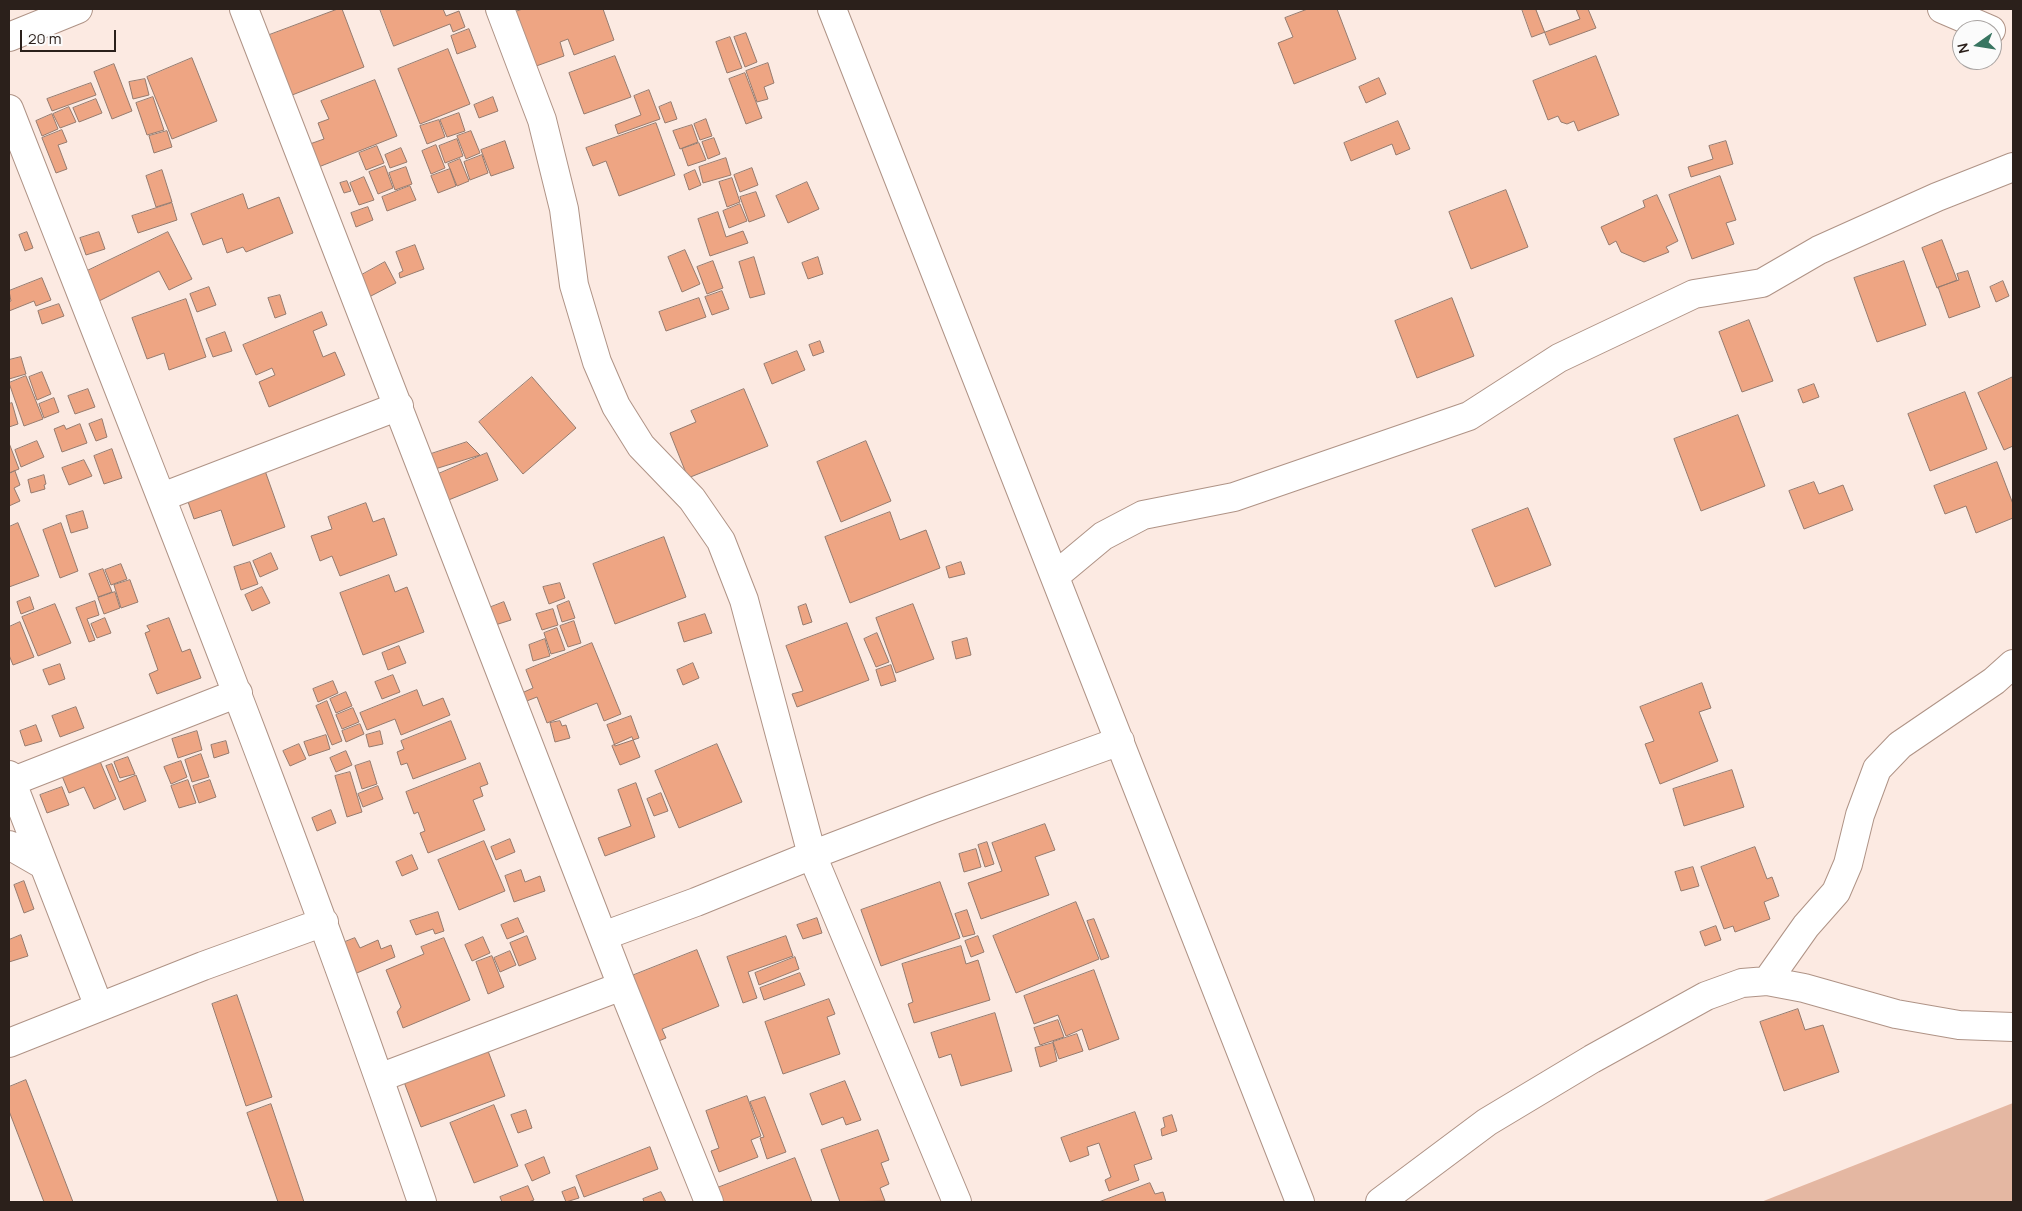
<!DOCTYPE html>
<style>
body{margin:0}
#map{position:relative;width:2022px;height:1211px;overflow:hidden;background:#fceae2;font-family:Manrope,sans-serif}
canvas{display:block}
.frame{position:absolute;inset:0;border:10px solid #2b201b;pointer-events:none}
.north{position:absolute;left:1952px;top:20px;width:50px;height:50px;box-sizing:border-box;background:#fbfbfb;border:1px solid #a8a3a1;border-radius:50%;rotate:257deg;font-size:14px;font-weight:700;line-height:20px;text-align:center;color:#2b201b}
.north::after{content:'';display:block;margin:auto;width:18px;height:22px;background:#387561;clip-path:polygon(50% 0,100% 100%,50% 72%,0 100%)}
.scale{position:absolute;left:20px;top:30px;width:96px;height:22px;box-sizing:border-box;border:2px solid #2b201b;border-top:0;padding-left:6px;font-size:15px;line-height:18px;white-space:nowrap;color:#2b201b;-webkit-text-stroke:4px #fbfbfb;paint-order:stroke}
</style>
<div id="map">
<canvas width="2022" height="1211"></canvas>
<div class="frame"></div>
<div class="north">N</div>
<div class="scale">20 m</div>
</div>
<script>
const context = document.querySelector('canvas').getContext('2d');
context.lineJoin = 'round';
function fillPath(path, color) { context.fillStyle = color; context.fill(path, 'evenodd'); }
function strokePath(path, color, width, dash) { context.strokeStyle = color; context.lineWidth = width; context.lineCap = dash ? 'butt' : 'round'; context.setLineDash(dash || []); context.stroke(path); }
fillPath(new Path2D(`
 M2013 1103V1202H1761Z`), '#e4b7a2');
const building = new Path2D(`
 M338 9H342L364 67 287 97 264 37Z
 M380 9H443L446 16 459 11 465 27 453 32 450 24 394 46Z
 M523 9H603L614 40 574 55 568 39 560 42 564 56 528 69 509 14Z
 M1308 9H1337L1356 59 1294 84 1278 43 1293 37 1285 18Z
 M1522 9H1576L1580 19 1532 37Z
 M1536 9H1588L1596 28 1550 45Z
 M469 29 476 47 457 54 451 36Z
 M746 33 757 62 745 67 734 37Z
 M730 37 742 68 727 73 716 42Z
 M448 49 470 104 420 124 398 69Z
 M615 56 631 97 584 114 569 73Z
 M1596 56 1619 115 1578 131 1574 121 1567 124 1561 122 1558 116 1548 120 1533 81Z
 M192 58 217 121 172 139 147 77Z
 M768 63 774 83 764 87 768 99 757 102 746 71Z
 M114 64 132 111 112 119 94 72Z
 M745 73 762 118 746 124 729 79Z
 M1379 78 1386 94 1366 103 1359 87Z
 M145 79 149 95 133 99 129 82Z
 M375 80 397 136 316 168 307 145 324 139 318 123 329 119 321 101Z
 M91 83 96 95 52 111 47 99Z
 M649 90 660 119 618 134 615 125 641 115 634 96Z
 M153 97 164 130 147 135 136 103Z
 M493 97 498 111 479 118 474 105Z
 M96 99 102 113 79 122 73 108Z
 M671 102 677 119 665 123 659 107Z
 M69 107 76 122 60 128 53 114Z
 M459 113 465 131 447 137 440 120Z
 M52 114 58 129 42 136 36 121Z
 M706 119 712 136 700 140 694 124Z
 M439 120 445 137 427 144 420 126Z
 M1398 121 1410 149 1396 155 1392 144 1351 161 1344 143Z
 M656 123 675 175 619 196 606 161 593 166 586 148Z
 M692 125 698 142 680 149 673 131Z
 M62 130 67 142 58 145 67 169 56 173 42 138Z
 M167 131 172 147 154 153 149 136Z
 M471 131 480 153 466 159 457 136Z
 M714 138 720 154 708 159 702 142Z
 M457 139 463 156 445 163 439 146Z
 M505 141 514 168 491 176 481 150Z
 M1726 141 1733 164 1691 177 1688 167 1713 159 1709 146Z
 M699 143 706 160 688 166 682 149Z
 M436 145 445 168 431 174 422 151Z
 M377 146 384 163 366 170 359 153Z
 M401 148 407 162 390 168 385 155Z
 M482 155 488 173 470 180 464 162Z
 M726 158 731 175 703 183 699 167Z
 M460 159 469 181 457 186 448 164Z
 M385 166 393 188 378 194 369 172Z
 M406 167 412 184 395 190 389 173Z
 M752 168 758 185 740 192 734 175Z
 M450 169 456 186 438 193 431 176Z
 M162 170 172 202 156 207 146 176Z
 M695 170 701 185 689 190 684 175Z
 M1720 176 1736 220 1726 223 1734 244 1692 259 1669 195Z
 M364 177 374 200 359 205 350 183Z
 M732 178 740 202 727 207 719 182Z
 M347 181 351 191 344 193 340 183Z
 M807 182 819 209 788 223 776 196Z
 M410 186 416 200 387 211 382 197Z
 M1506 190 1528 247 1471 269 1449 212Z
 M756 192 765 216 749 222 740 197Z
 M243 194 248 209 279 197 293 233 246 252 243 247 227 253 222 238 203 245 191 214Z
 M1657 195 1678 241 1666 247 1669 252 1644 262 1621 252 1616 241 1609 245 1601 227 1645 207 1643 201Z
 M172 203 177 220 138 233 132 216Z
 M740 204 747 221 729 228 723 211Z
 M368 207 373 220 356 227 351 213Z
 M718 212 726 237 743 231 748 243 710 256 698 219Z
 M27 232 33 248 25 251 19 235Z
 M99 232 105 249 86 255 80 238Z
 M168 232 192 279 169 290 159 271 99 301 85 272Z
 M1942 240 1957 280 1937 288 1922 248Z
 M415 245 424 269 400 278 399 273 403 271 396 252Z
 M685 250 700 284 682 292 668 257Z
 M754 257 765 294 750 298 739 262Z
 M818 257 823 274 808 279 802 263Z
 M713 261 723 288 707 294 697 267Z
 M1904 261 1926 325 1877 342 1854 278Z
 M385 262 396 283 369 297 358 277Z
 M1968 271 1980 307 1949 318 1938 287 1959 280 1957 274Z
 M42 278 51 300 36 306 34 301 9 311V302L11 301 9 291Z
 M2003 281 2009 296 1996 302 1990 287Z
 M209 287 216 305 197 312 190 294Z
 M722 291 729 309 712 315 705 297Z
 M280 295 286 314 275 318 268 298Z
 M699 298 706 317 666 331 659 312Z
 M1452 298 1474 356 1417 378 1395 321Z
 M186 299 206 357 169 370 164 353 147 359 132 318Z
 M59 304 64 316 42 324 38 311Z
 M322 312 327 325 313 331 323 357 335 352 345 375 269 407 259 382 275 375 272 368 256 375 243 345Z
 M1749 320 1773 381 1742 392 1719 332Z
 M225 332 232 351 213 357 206 339Z
 M820 341 824 352 813 356 809 345Z
 M797 351 805 370 772 384 764 364Z
 M21 357 26 374 9 379V360Z
 M42 372 51 394 37 400 29 377Z
 M26 376 43 419 24 426 9 383Z
 M532 377 576 428 523 474 479 422Z
 M2013 377V446L2004 450 1978 393Z
 M1814 384 1819 397 1803 403 1798 390Z
 M88 389 95 407 75 414 68 396Z
 M744 389 768 446 688 478 670 433 696 422 691 411Z
 M1965 392 1987 449 1930 471 1908 414Z
 M54 398 59 412 44 418 39 404Z
 M12 403 18 424 9 427V404Z
 M1738 415 1765 486 1701 511 1674 439Z
 M102 419 107 437 96 441 89 424Z
 M80 424 87 443 62 452 54 429 64 425 66 429Z
 M37 441 44 457 21 467 15 450Z
 M866 441 891 501 841 522 817 462Z
 M467 442 480 455 435 469 431 454Z
 M9 443 19 469 9 473Z
 M112 449 122 478 104 484 94 456Z
 M487 453 498 480 446 501 436 475Z
 M84 460 92 476 69 485 62 468Z
 M1997 462 2013 504V518L1976 533 1966 506 1945 514 1934 486Z
 M263 465 285 527 233 546 221 510 194 519 185 493Z
 M15 471 20 485 14 488 20 501 9 506V474Z
 M44 475 46 484 44 485 45 489 31 493 28 480Z
 M1814 482 1819 494 1843 485 1853 510 1804 529 1789 491Z
 M366 503 373 522 384 518 397 555 340 576 332 556 320 561 311 536 332 529 328 517Z
 M1528 508 1551 565 1495 587 1472 530Z
 M83 511 88 528 71 533 66 516Z
 M890 512 900 540 926 530 940 568 850 603 825 537Z
 M18 523 39 576 9 587V527Z
 M61 523 78 571 60 578 43 530Z
 M664 537 686 597 615 624 593 564Z
 M271 553 278 569 260 577 253 561Z
 M250 562 258 584 241 590 234 567Z
 M961 562 965 574 949 578 946 567Z
 M121 564 127 579 111 585 105 570Z
 M103 569 112 592 98 597 89 574Z
 M389 575 395 592 407 587 424 632 363 655 340 593Z
 M130 580 138 602 121 608 114 585Z
 M560 583 565 598 549 604 543 587Z
 M262 587 270 603 252 611 245 595Z
 M115 592 120 608 104 614 98 598Z
 M30 597 34 609 21 614 17 602Z
 M95 601 99 615 87 619 95 640 89 642 76 608Z
 M569 601 575 618 562 622 557 606Z
 M504 602 511 620 492 626 486 609Z
 M55 604 71 643 38 656 22 617Z
 M806 604 812 622 803 625 798 607Z
 M913 604 934 659 896 673 876 618Z
 M553 609 558 625 542 630 536 614Z
 M705 614 712 633 684 642 678 623Z
 M105 618 111 633 97 638 91 624Z
 M169 618 182 652 190 649 201 678 157 694 149 674 158 670 145 633 150 631 147 626Z
 M574 621 581 643 568 647 560 626Z
 M20 622 34 657 13 665 9 655V627Z
 M847 623 869 680 797 707 792 694 803 691 786 646Z
 M557 628 565 650 551 654 544 633Z
 M877 633 889 662 876 667 864 639Z
 M967 638 971 655 956 659 952 642Z
 M545 639 550 656 533 661 529 645Z
 M592 643 621 714 604 721 597 703 547 723 537 697 519 704 515 696 533 688 526 670Z
 M399 646 406 663 388 670 382 653Z
 M693 663 699 678 683 685 677 670Z
 M60 664 65 679 49 685 43 670Z
 M891 665 896 681 881 686 876 670Z
 M393 675 400 692 382 699 375 682Z
 M333 681 338 693 318 702 313 689Z
 M1702 683 1711 708 1699 712 1718 761 1660 784 1645 744 1654 741 1640 707Z
 M417 690 423 706 443 698 450 715 401 735 395 719 367 730 360 713Z
 M346 692 352 706 336 713 330 699Z
 M327 701 342 741 332 745 316 706Z
 M76 707 84 728 60 737 52 716Z
 M353 708 359 722 342 729 336 715Z
 M631 716 639 738 615 746 607 725Z
 M451 721 466 759 413 779 407 763 401 765 397 752 404 749 401 741Z
 M560 721 562 726 566 725 570 738 555 742 550 723Z
 M360 724 364 734 346 742 342 731Z
 M36 725 42 741 25 746 20 731Z
 M197 731 202 750 178 758 172 739Z
 M380 731 383 744 369 747 366 735Z
 M326 735 330 749 309 756 304 742Z
 M632 737 640 757 620 765 612 746Z
 M226 741 229 753 214 758 211 745Z
 M299 744 306 759 290 766 283 751Z
 M717 744 742 802 679 828 655 771Z
 M346 751 352 765 336 772 330 758Z
 M201 754 209 777 192 782 185 760Z
 M128 757 135 774 120 778 114 762Z
 M99 759 116 799 94 809 84 787 69 793 62 776Z
 M181 761 187 777 171 784 164 767Z
 M370 761 377 784 362 789 355 766Z
 M480 763 488 784 480 787 483 796 473 800 485 830 428 853 420 833 425 831 418 812 414 814 406 792Z
 M112 764 119 782 136 775 146 801 124 810 106 766Z
 M1732 770 1744 807 1684 826 1673 789Z
 M350 772 362 812 347 817 335 776Z
 M188 780 196 803 179 808 171 786Z
 M210 780 216 797 199 803 193 786Z
 M636 783 655 837 605 856 598 838 631 826 618 790Z
 M378 786 383 799 363 807 358 794Z
 M62 787 69 805 47 813 40 795Z
 M661 793 668 811 654 816 647 799Z
 M331 810 336 823 317 831 312 818Z
 M1045 824 1055 850 1035 857 1049 895 981 919 968 883 1002 871 992 843Z
 M510 839 515 852 496 860 491 847Z
 M484 841 505 891 459 910 438 860Z
 M987 842 994 864 985 867 978 845Z
 M1755 847 1767 879 1772 877 1779 896 1764 902 1770 919 1735 932 1733 926 1724 929 1701 867Z
 M976 849 981 867 964 872 959 854Z
 M412 855 418 869 402 876 396 862Z
 M1693 867 1699 886 1681 891 1675 872Z
 M521 870 525 882 540 876 545 891 514 902 505 876Z
 M24 881 34 909 24 913 14 885Z
 M940 882 960 938 881 966 861 910Z
 M1076 902 1099 959 1016 993 993 936Z
 M967 910 975 934 963 937 955 914Z
 M438 912 444 931 435 934 433 929 416 935 410 921Z
 M518 918 524 932 507 939 501 925Z
 M817 918 822 933 803 939 797 925Z
 M1094 919 1109 957 1101 960 1087 921Z
 M1716 926 1721 940 1705 946 1700 932Z
 M21 935 28 956 9 962V940Z
 M527 936 536 959 519 966 510 943Z
 M786 936 793 956 748 972 757 998 743 1003 727 957Z
 M978 936 984 952 971 957 965 941Z
 M483 937 490 953 472 961 465 945Z
 M355 938 360 948 378 940 381 949 391 945 395 957 352 975 340 944Z
 M444 938 470 1000 403 1028 397 1012 401 1007 386 970 424 954 421 947Z
 M961 946 966 964 978 960 990 1000 914 1023 908 1004 913 1002 902 964Z
 M697 950 719 1006 662 1029 666 1038 649 1045 624 979Z
 M510 951 516 965 500 972 494 958Z
 M492 956 504 987 488 994 476 962Z
 M795 957 799 969 759 985 755 973Z
 M1094 970 1119 1039 1089 1050 1082 1029 1066 1036 1058 1015 1034 1024 1024 996Z
 M800 973 805 985 764 1000 760 988Z
 M237 995 272 1097 246 1106 212 1004Z
 M829 999 835 1014 827 1017 840 1054 783 1074 765 1022Z
 M1798 1009 1805 1030 1823 1025 1839 1072 1784 1091 1760 1022Z
 M995 1013 1012 1071 961 1086 951 1054 939 1058 931 1033Z
 M1058 1020 1064 1037 1040 1045 1034 1028Z
 M1077 1034 1083 1051 1059 1059 1053 1042Z
 M485 1043 505 1096 421 1127 401 1074Z
 M1053 1043 1057 1061 1040 1067 1035 1048Z
 M26 1080 73 1202H44L9 1111V1087Z
 M845 1081 861 1120 846 1125 843 1117 822 1125 810 1094Z
 M747 1096 761 1136 751 1140 758 1157 719 1172 711 1151 719 1148 706 1111Z
 M765 1097 786 1152 767 1159 760 1138 764 1137 750 1102Z
 M271 1104 304 1202H278L247 1113Z
 M494 1105 518 1166 474 1183 450 1123Z
 M526 1110 532 1128 518 1133 511 1115Z
 M1135 1112 1152 1159 1134 1165 1139 1180 1109 1191 1105 1180 1111 1177 1099 1143 1087 1147 1089 1155 1070 1162 1061 1138Z
 M1172 1115 1177 1131 1162 1136 1161 1129 1165 1127 1163 1118Z
 M878 1130 889 1160 881 1163 889 1184 880 1188 885 1201 840 1202 821 1150Z
 M650 1147 658 1169 584 1197 576 1176Z
 M544 1157 550 1173 532 1181 525 1165Z
 M795 1158 812 1202H716L712 1190Z
 M1150 1183 1155 1194 1163 1192 1166 1202H1099Z
 M528 1186 534 1200 528 1202H502L500 1197Z
 M575 1187 579 1198 566 1202 562 1192Z
 M661 1192 666 1202H644L643 1199Z`);
fillPath(building, '#eea583');
strokePath(building, '#967b6e', 1);
const minor = new Path2D(`
 M244 9 622 986 709 1202
 M500 9 542 120 564 209 574 285 597 362 616 406 641 446 692 499 721 541 744 600 812 855 957 1202
 M832 9 1300 1202
 M1942 9 1991 30
 M9 37 78 9
 M9 109C151 472 296 833 422 1202
 M162 497 399 406
 M1055 576 1103 536 1143 515 1234 497 1469 416 1559 358 1694 294 1762 283 1819 250 1937 197 2013 167
 M9 775 99 1007
 M11 782 238 693
 M9 845 42 864
 M603 936 696 902 812 855 932 809 1120 741
 M1767 981 1806 926 1836 892 1848 864 1860 815 1877 769 1900 745 1994 681 2013 664
 M9 1043 203 966 324 922
 M379 1078 622 986
 M1380 1202 1487 1122 1592 1059 1706 996 1742 983 1767 981 1804 988 1896 1014 1959 1025 2013 1027`);
strokePath(minor, '#af9386', 30);
strokePath(minor, '#fff', 28);
</script>
